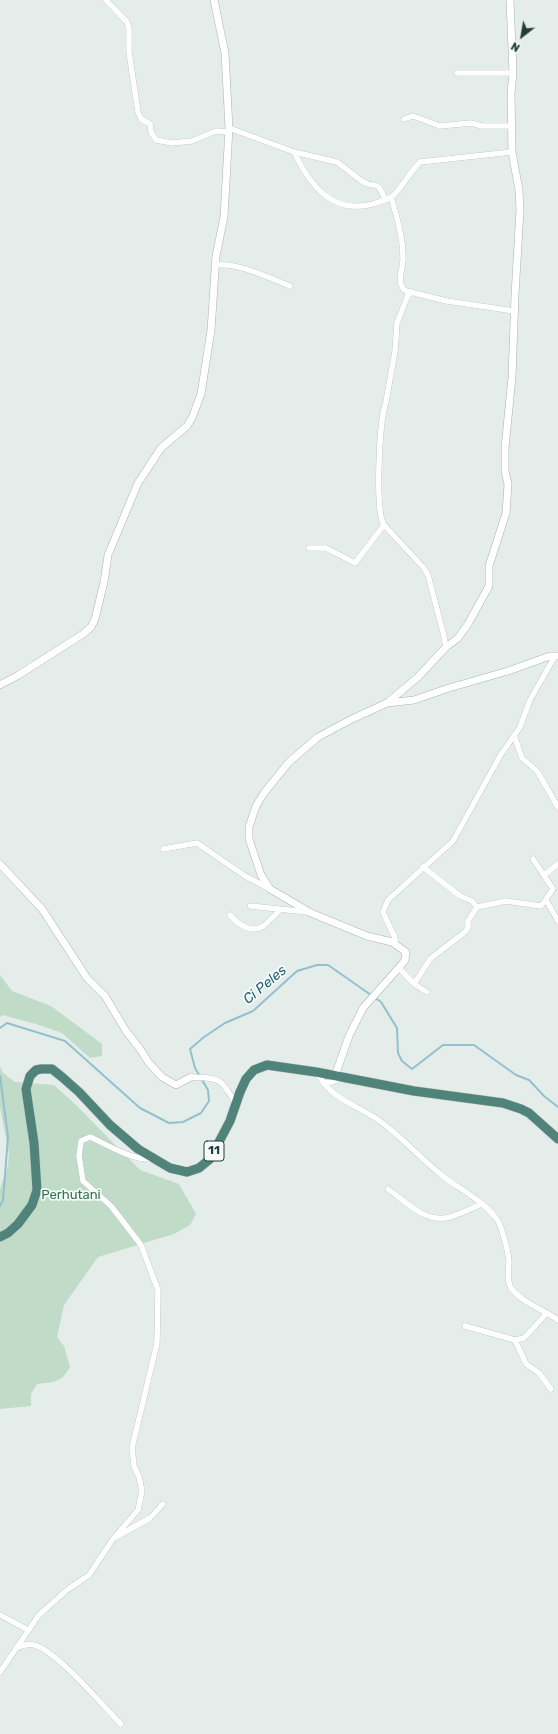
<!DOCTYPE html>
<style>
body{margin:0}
#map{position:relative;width:558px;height:1734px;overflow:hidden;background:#e5edea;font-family:Rubik,sans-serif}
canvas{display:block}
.north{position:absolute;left:502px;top:16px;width:40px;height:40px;-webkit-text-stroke:3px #f5faf8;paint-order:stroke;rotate:211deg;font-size:11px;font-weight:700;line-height:16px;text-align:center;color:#253e39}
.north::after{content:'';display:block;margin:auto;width:14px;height:18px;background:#253e39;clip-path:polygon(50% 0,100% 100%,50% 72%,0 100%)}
</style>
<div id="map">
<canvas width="558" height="1734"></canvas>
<div class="north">N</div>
</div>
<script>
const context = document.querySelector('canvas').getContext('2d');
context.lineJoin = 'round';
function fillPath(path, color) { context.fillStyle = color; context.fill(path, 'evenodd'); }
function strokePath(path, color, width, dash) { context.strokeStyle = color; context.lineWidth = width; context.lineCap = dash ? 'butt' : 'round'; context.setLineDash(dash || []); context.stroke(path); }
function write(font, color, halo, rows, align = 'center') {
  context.font = font + ' Rubik,sans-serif'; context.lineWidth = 3.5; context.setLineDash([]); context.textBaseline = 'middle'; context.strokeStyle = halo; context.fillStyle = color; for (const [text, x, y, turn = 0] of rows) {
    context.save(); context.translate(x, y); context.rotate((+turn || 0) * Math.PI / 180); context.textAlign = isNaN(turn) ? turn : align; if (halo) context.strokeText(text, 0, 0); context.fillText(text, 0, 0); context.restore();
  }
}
fillPath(new Path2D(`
 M0 975 12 991 51 1006 102 1044V1056L90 1058 62 1033 36 1024 2 1015 0 1017Z
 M0 1066 3 1073 15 1082 54 1085 75 1104 140 1170 179 1184 196 1214 190 1225 174 1234 98 1257 64 1305 57 1337 64 1346 70 1367C61 1383 54 1382 37 1384L31 1394V1406L0 1409V1189L8 1165 9 1154 0 1107Z`), '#c0dcc9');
strokePath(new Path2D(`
 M0 1028 7 1023 65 1041 140 1108 169 1123 183 1122 201 1113 209 1101 208 1090 195 1068 190 1049 204 1037 225 1023 253 1011 297 971 317 965H328L381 1002 397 1028 398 1053 402 1061 412 1069 443 1045H474L516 1075 529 1080 544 1096 558 1107
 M0 1076 8 1137 3 1200 0 1206`), '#92c0cd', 2);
const minor = new Path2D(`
 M106 0 127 22 129 28V52L138 112 141 119 150 124 151 132 156 140 172 143 192 141 216 131 228 132
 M457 73H513
 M404 119 413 116 440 126 471 123 482 126H512
 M229 128 294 152C310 185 332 215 373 204 380 202 390 199 395 194 404 184 410 172 420 162L512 152
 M294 152 337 162 363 182C378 190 375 177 385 199
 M391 197C397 217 403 238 403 259 403 270 395 283 406 291L447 301 514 311
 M215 265C238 262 269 278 290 286
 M412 292 408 295 397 323 395 351 386 402C379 419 375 511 384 525L423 567 428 575 443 632 446 647
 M309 548H326L355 563 384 525
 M514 735 522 758 537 771 558 807
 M163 849 197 843 245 876 270 889
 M423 867 460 896 472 901 477 907 506 901 541 906 553 889 533 859
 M544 875 558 864
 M546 900 558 921
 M250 906 308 912
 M230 915C237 924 252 934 263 926 269 922 274 915 280 910
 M395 943V938L383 912 388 900 453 841 500 756 520 727 530 700 555 656
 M399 968 414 984 427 992
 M414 984 430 959 465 932 468 928V921L477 907
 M316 1072C334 1101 351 1102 377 1119 401 1136 421 1159 444 1177 461 1190 482 1200 496 1218 502 1225 508 1252 509 1261 509 1270 506 1279 511 1288 522 1303 543 1309 558 1320
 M191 1077C223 1079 219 1077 236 1104
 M323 1083 332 1082 343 1077
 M388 1189C406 1202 426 1224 450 1217 461 1214 472 1208 482 1204
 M465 1326 515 1340 524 1338 547 1313
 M515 1340 526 1364 539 1373 551 1389
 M116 1537 150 1518 163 1504
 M0 1615 28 1630
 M16 1648C21 1646 28 1643 34 1645 56 1650 103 1706 121 1724
 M0 1672 39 1615 67 1590 89 1575 113 1539 138 1510 142 1491 139 1477 134 1466 132 1448 157 1343 158 1290 141 1245 111 1206 83 1181 79 1156 81 1141 90 1137C108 1145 131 1160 152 1159`);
const tertiary = new Path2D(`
 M0 685 17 676 83 634 91 627 95 619 104 582 108 555 138 483 161 448 187 426 192 418 201 394 211 330 216 256 224 217 229 128 225 53 214 0
 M387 703 418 677 446 647 458 638 468 624 489 586V566L506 513 508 484 505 471V448L512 377 515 295 520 210 519 190 512 152 511 93 513 73 510 0
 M0 864 42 909 87 978 105 996 126 1031 140 1049 149 1063 162 1077 176 1085 191 1077
 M335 1076 349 1036 363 1008 403 963 405 960 406 952 392 942 367 936 311 913 270 889 261 875 249 839V827L256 806 264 793 289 762 318 737 352 719 387 703 414 700 449 688 508 671 550 656H558`);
const trunk = new Path2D(`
 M0 1237 8 1233 18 1224 32 1205 37 1190 34 1143 26 1089 30 1076 36 1070 41 1069H52L62 1077 79 1092 110 1125 138 1149 170 1168 187 1172 199 1168 210 1159 230 1121 240 1092 246 1079 254 1070 267 1065 316 1072 414 1091 503 1103 521 1109 529 1113 558 1139`);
strokePath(minor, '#a8b5b1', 6);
strokePath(tertiary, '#a8b5b1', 8);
strokePath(trunk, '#c2c9c8', 10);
strokePath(minor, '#fff', 5.5);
strokePath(tertiary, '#fff', 7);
strokePath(trunk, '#50847a', 9);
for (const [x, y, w] of [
 [214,1151,20]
]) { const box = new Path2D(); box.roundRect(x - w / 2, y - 10, w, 20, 3); context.fillStyle = '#f5faf8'; context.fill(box); strokePath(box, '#253e39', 1); }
write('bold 12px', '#253e39', null, [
 ["11",214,1151]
]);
write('13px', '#32724f', '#f5faf8', [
 ["Perhutani",71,1195]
]);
write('italic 14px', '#246275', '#f5faf8', [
 ["Ci Peles",265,985,-40]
]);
</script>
